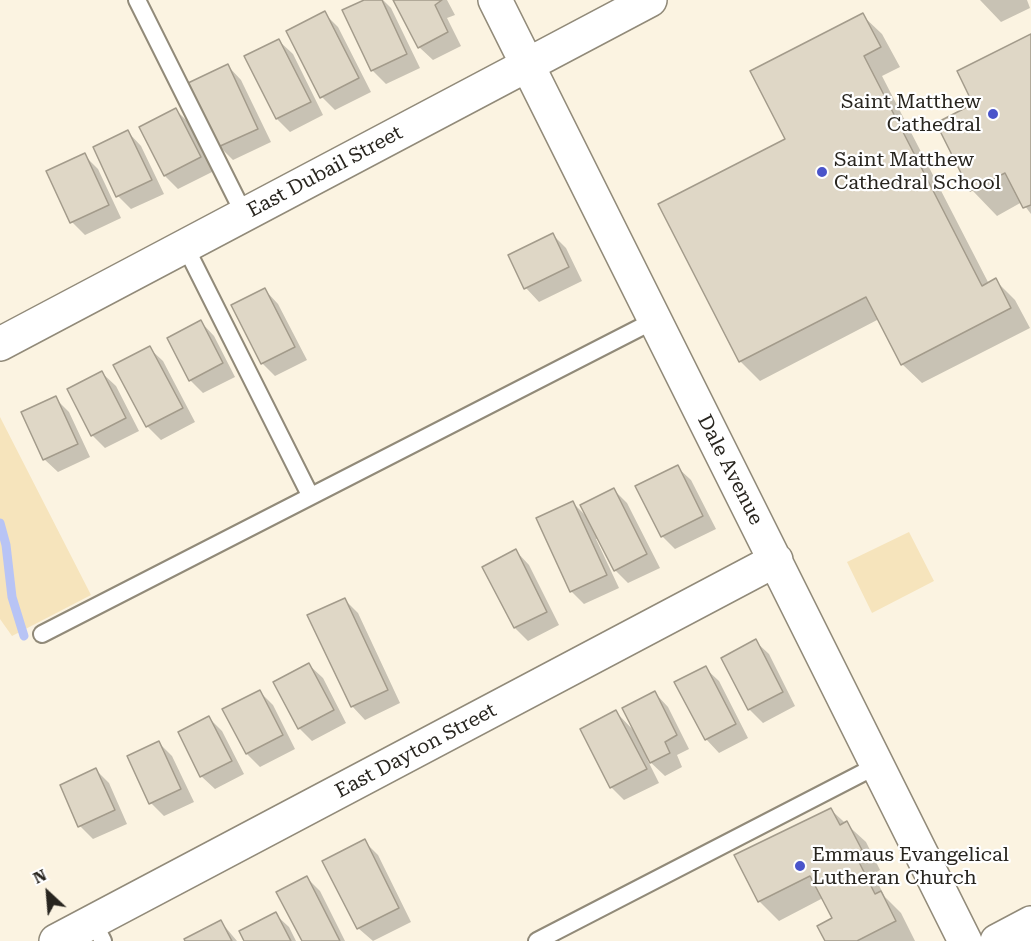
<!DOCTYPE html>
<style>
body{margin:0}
#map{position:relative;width:1031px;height:941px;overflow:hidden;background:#fbf3e1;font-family:"Roboto Serif",serif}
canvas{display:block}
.north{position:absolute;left:18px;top:863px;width:60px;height:60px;-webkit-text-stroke:4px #fff;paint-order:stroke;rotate:334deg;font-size:16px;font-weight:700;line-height:24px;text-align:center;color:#28251f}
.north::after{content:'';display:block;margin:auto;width:21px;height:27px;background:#28251f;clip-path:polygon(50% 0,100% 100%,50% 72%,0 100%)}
</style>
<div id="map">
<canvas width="1031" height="941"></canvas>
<div class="north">N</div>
</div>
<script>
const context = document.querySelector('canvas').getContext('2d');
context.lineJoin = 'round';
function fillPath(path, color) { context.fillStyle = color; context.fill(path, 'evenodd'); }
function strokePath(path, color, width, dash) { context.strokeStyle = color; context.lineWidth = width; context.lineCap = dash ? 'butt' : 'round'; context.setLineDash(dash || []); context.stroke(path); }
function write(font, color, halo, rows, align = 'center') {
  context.font = font + ' "Roboto Serif",serif'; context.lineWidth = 4.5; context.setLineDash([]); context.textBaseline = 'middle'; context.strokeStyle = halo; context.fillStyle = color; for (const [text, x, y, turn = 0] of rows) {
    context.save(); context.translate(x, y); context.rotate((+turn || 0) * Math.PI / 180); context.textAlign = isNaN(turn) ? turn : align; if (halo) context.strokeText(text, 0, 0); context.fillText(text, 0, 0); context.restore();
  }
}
fillPath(new Path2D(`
 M0 417 91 595 12 636 0 619Z
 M909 532 934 581 872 613 847 562Z`), '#f6e4bc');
fillPath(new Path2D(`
 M367 0H383L391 8 420 68 386 84 372 70 344 11Z
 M395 0H447L455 15 447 18 461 46 433 60 419 47Z
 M980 0H1027L1030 8 1001 22Z
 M324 13 338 27 371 92 335 110 322 97Z
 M862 15 882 34 900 67 882 76 989 284 995 280 1015 300 1030 328 922 383 902 364 879 319 760 381 740 361 787 140Z
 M1031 35V214L1022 202 997 216 972 190 938 124 975 105Z
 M279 41 293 54 323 115 290 132 277 119 246 57Z
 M228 66 241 80 271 142 233 160 220 147 190 84Z
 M176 110 189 123 214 171 178 189 165 176 141 128Z
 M128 132 141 146 164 194 131 209 118 196Z
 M84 155 98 169 121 218 85 235 72 222Z
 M553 235 566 248 582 281 539 302 526 288 510 256Z
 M265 290 278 304 307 360 275 376 262 363Z
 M201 322 214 336 235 377 203 393 190 380Z
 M149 348 163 361 195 422 161 440 147 426 116 365Z
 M102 373 116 386 139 431 105 448 92 435Z
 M55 398 69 412 90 457 58 472 44 459Z
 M677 467 691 480 716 529 675 549 662 536Z
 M614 490 627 503 660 568 628 583 615 570 599 538 596 539 619 588 584 604 571 591 573 503 589 519Z
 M516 551 529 565 559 625 528 641 515 628Z
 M345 600 358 613 400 703 365 720 352 706Z
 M755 641 769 654 795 706 763 723 749 709 723 658Z
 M309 665 323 678 346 723 312 741 299 728Z
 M705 668 719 681 748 738 719 753 706 739Z
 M259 691 273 705 295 749 260 767 247 754 224 710Z
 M655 693 668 707 689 749 677 755 682 767 665 776 647 759 659 783 624 800 611 787 616 712 634 731Z
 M209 718 222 731 244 774 215 789 201 776Z
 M159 743 172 756 194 802 164 816 151 803Z
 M96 770 109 783 127 824 93 839 80 826Z
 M831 810 866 842 880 870 873 874 885 897 901 913 915 941H826L834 919 823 898 779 921 759 901Z
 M364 841 378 855 411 922 373 941 358 928Z
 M307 878 320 891 345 941H303Z
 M275 914 289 927 296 941H245Z
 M221 922 237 941H187Z`), '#0003');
strokePath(new Path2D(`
 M0 523 6 545 12 597 24 636`), '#b8c4f5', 9);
const building = new Path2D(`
 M364 0H382L407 54 371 71 342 10Z
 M393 0H442L435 5 448 32 418 48Z
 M325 11 359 78 320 98 286 31Z
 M863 13 881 47 864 56 982 286 996 278 1011 308 901 365 866 297 739 362 658 204 785 139 750 71Z
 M1031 34V205L1023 208 1005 173 970 191 936 123 973 104 957 71Z
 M279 39 311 102 276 119 244 56Z
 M228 64 258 129 218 147 188 83Z
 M176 108 201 157 164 176 139 127Z
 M128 130 152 180 116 197 93 147Z
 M85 153 109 205 70 223 46 171Z
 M553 233 569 267 524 289 508 255Z
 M265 288 295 347 261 364 231 305Z
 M201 320 223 363 189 381 167 338Z
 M150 346 183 408 146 427 113 365Z
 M102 371 126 418 91 436 67 389Z
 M56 396 78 444 43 460 21 412Z
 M678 465 703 516 661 537 635 486Z
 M614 488 647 554 614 571 580 505Z
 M573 501 607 575 570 592 536 518Z
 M516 549 547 612 514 628 482 567Z
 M345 598 388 690 351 707 307 615Z
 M756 639 783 692 748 710 721 658Z
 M309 663 334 710 298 729 273 682Z
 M706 666 736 724 705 740 674 682Z
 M260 690 283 735 246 754 222 709Z
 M655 691 677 735 665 742 670 753 650 763 622 708Z
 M616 710 647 769 610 788 580 729Z
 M209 716 232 761 200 777 178 732Z
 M159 741 181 789 149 804 127 756Z
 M96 768 115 810 78 827 60 785Z
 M831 808 840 825 847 821 862 850 855 854 875 894 881 891 896 921 857 941H825L817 926 832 918 810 876 758 902 734 855Z
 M365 839 399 908 357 929 322 861Z
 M307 876 340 941H302L276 892Z
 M276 912 291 941H244L239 931Z
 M221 920 232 941H185L184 939Z`);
fillPath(building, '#dfd7c6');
strokePath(building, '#a39b8b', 1.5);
const service = new Path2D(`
 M137 0 244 214
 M185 246 310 495
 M42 634 655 320
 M93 921 103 941
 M537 941 878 765`);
const minor = new Path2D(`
 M495 0 965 941
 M0 344 650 0
 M56 941 776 560
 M997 941 1031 923`);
strokePath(service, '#918a79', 20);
strokePath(minor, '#918a79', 36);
strokePath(service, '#fff', 16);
strokePath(minor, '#fff', 33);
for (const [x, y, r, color] of [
 [993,114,6,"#4a54ca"],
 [822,172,6,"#4a54ca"],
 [800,866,6,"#4a54ca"]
]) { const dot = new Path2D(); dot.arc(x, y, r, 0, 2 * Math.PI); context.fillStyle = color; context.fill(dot); strokePath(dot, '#fff', 2); }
write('20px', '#28251f', '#fff', [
 ["Saint Matthew",981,102,"right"],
 ["Cathedral",981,125,"right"],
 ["Saint Matthew",834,160],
 ["Cathedral School",834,183],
 ["Emmaus Evangelical",812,855],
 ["Lutheran Church",812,878]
], 'left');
write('20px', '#28251f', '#fff', [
 ["East Dubail Street",325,172,-28],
 ["Dale Avenue",730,470,63],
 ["East Dayton Street",416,751,-28]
]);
</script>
